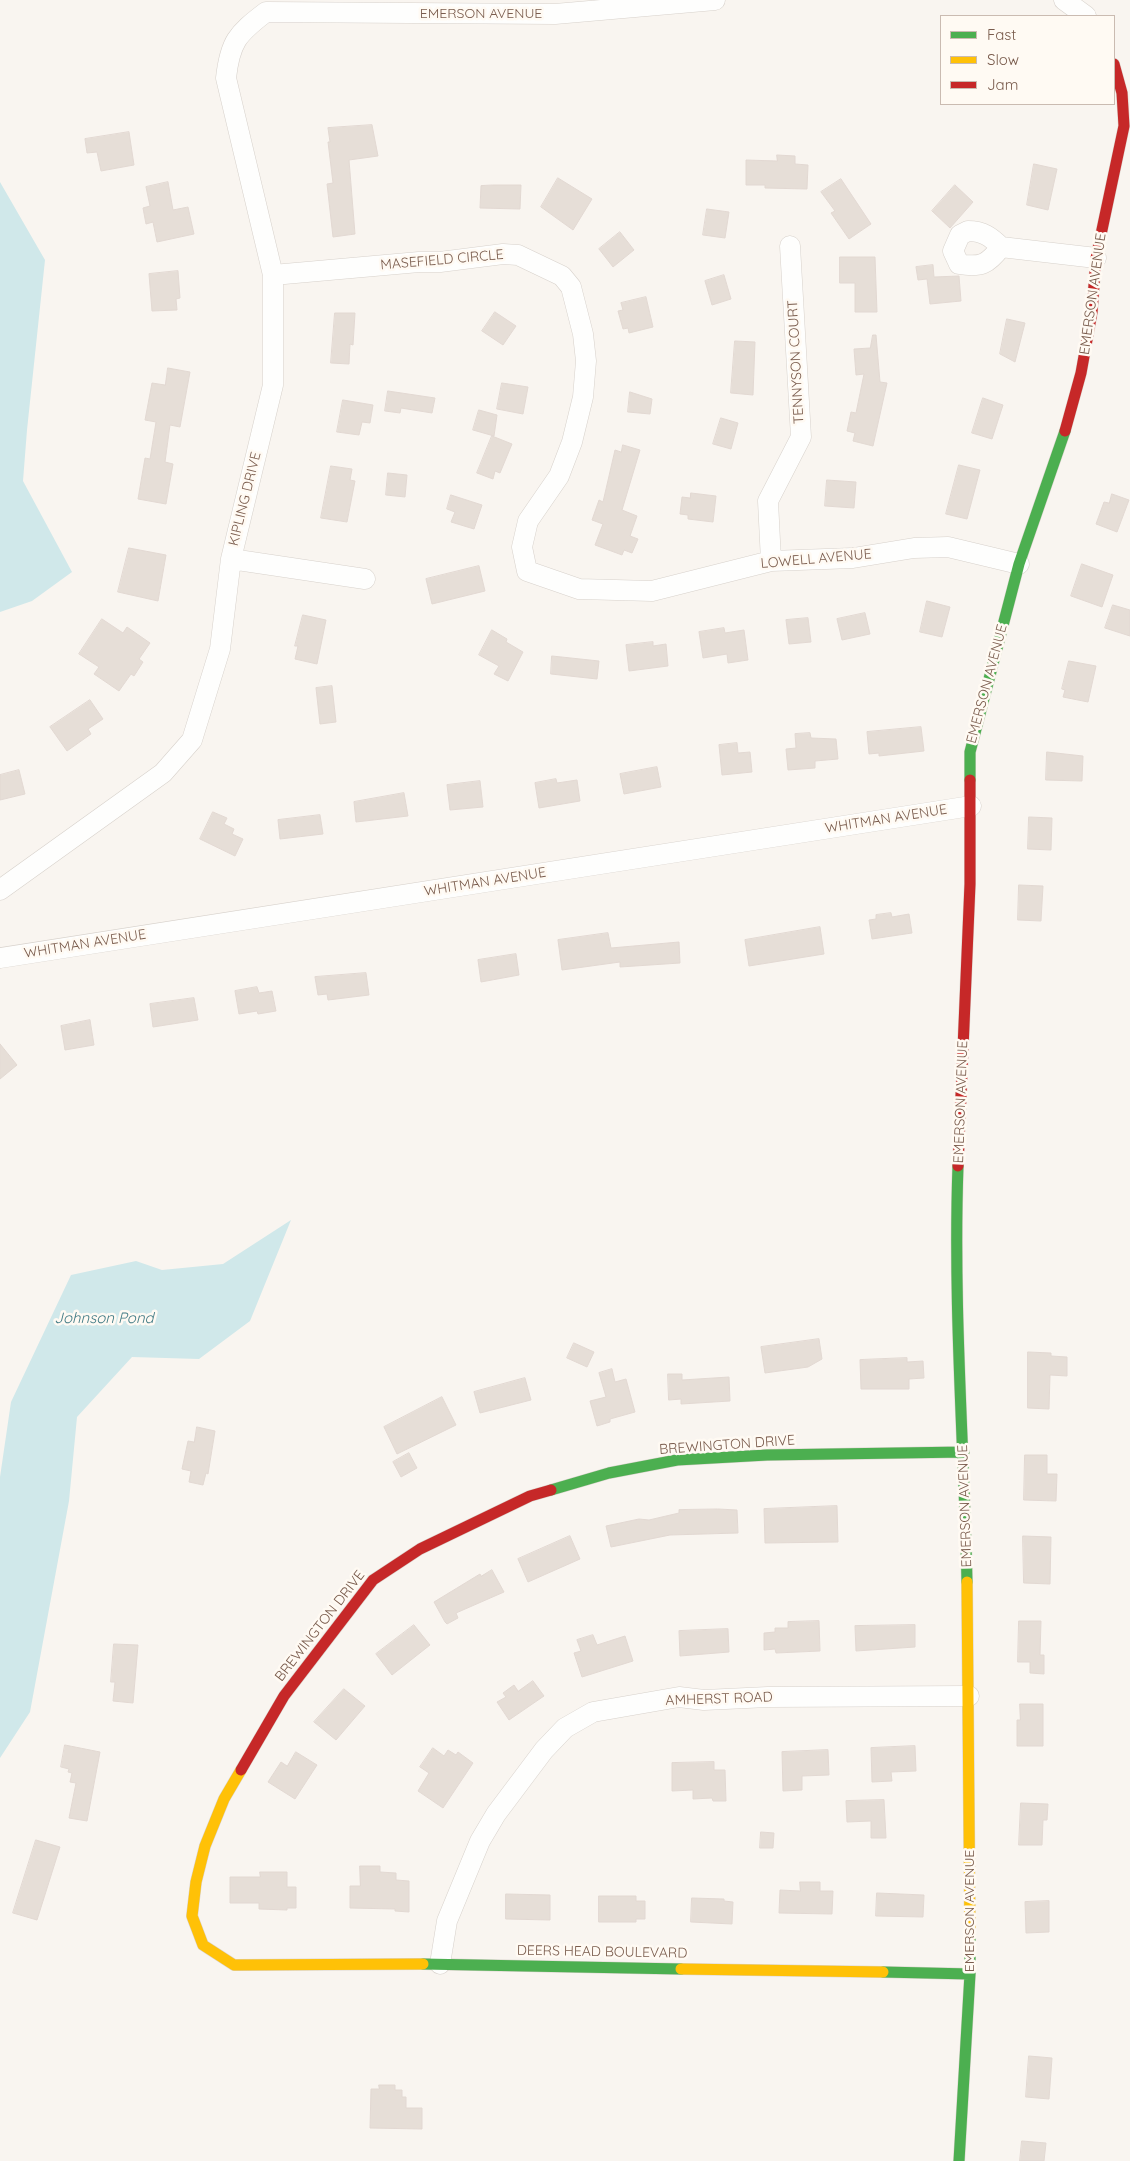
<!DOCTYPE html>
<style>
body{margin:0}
#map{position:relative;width:1130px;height:2161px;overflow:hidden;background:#f9f5f0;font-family:Quicksand,sans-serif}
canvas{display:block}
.legend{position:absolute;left:940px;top:15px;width:175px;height:90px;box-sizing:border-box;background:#fffaf3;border:1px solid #cabbb1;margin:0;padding:6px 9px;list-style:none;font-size:15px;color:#7a5c4d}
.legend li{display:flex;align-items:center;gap:10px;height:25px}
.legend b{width:25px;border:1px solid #cabbb1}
</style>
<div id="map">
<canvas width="1130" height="2161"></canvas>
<ul class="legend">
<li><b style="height:6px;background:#4caf50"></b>Fast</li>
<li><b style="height:6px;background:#ffc107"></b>Slow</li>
<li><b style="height:6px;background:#c62828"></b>Jam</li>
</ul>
</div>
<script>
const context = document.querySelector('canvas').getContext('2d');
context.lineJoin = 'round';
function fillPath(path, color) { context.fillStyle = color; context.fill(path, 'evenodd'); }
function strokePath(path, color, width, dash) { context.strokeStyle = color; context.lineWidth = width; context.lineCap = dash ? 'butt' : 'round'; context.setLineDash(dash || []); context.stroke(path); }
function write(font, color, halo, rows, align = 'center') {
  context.font = font + ' Quicksand,sans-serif'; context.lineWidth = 5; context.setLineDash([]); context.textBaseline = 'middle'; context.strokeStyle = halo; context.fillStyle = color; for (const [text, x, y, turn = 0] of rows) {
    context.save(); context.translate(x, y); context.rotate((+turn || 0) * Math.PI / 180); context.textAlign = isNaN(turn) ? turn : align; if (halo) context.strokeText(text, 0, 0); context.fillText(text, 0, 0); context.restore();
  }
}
fillPath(new Path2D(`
 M0 182 45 260 27 430 23 481 72 572 32 601 0 612Z
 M291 1220 250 1321 199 1359 132 1357 77 1417 69 1501 30 1712 0 1758V1477L11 1402 71 1275 136 1261 162 1270 223 1264Z`), '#d0e8ea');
const building = new Path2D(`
 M372 125 378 156 349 160 355 234 333 237 327 184 333 183 328 142H330L328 128Z
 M129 132 134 165 101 171 97 152 87 153 85 139Z
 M777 155 795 156V164L808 165 807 189 765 188V185H746V160L777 161Z
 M1034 164 1057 169 1048 210 1027 205Z
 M558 178 592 199 573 230 541 207Z
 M841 179 871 224 849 239 831 213 835 211 821 192Z
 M168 182 173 210 188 207 194 234 157 242 153 222 146 224 143 208 150 206 146 187Z
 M493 185H521L520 209 480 208 481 186Z
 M955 185 973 202 950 228 932 211Z
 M707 209 729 212 725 238 703 235Z
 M620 232 634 250 613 267 599 249Z
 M840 257H875L877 312H855V283H840Z
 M933 265 934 277 959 276 961 301 930 304 927 279 918 280 916 267Z
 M178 271 180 298 176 299 177 310 152 311 149 274Z
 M724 275 731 299 712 305 705 281Z
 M646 297 653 327 629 333 628 328 623 329 618 311 623 310 621 303Z
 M495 312 516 326 503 345 482 331Z
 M335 313H355L353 345 350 344 349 364 331 363Z
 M1007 319 1025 323 1015 362 1000 354Z
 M873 335H876L880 382 887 383 873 446 853 441 855 433 847 431 851 412 856 413 864 374 856 375 854 349 870 348Z
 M735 341 755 342 753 395 731 393Z
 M168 368 190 372 180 427 170 425 165 462 173 464 166 504 138 499 145 458 150 459 156 422 145 420 152 383 165 385Z
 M502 383 528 387 523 414 497 409Z
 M388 391 435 398 432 413 401 408 400 413 385 411Z
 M630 392 652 399 650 414 628 412Z
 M983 398 1003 405 992 439 972 433Z
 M343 400 373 405 370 423 362 422 359 435 337 432Z
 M479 410 497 415 494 436 473 430Z
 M721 418 738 423 731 449 713 444Z
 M492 436 512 444 500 473 495 471 493 479 477 473Z
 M623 445 640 450 622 510 637 516 630 536 638 539 632 553 624 550 622 555 595 545 603 524 592 520 599 500 603 502 615 450 621 452Z
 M959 465 980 470 967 519 946 514Z
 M331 466 352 469 350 480 355 481 347 522 321 518Z
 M388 473 407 475 405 497 386 495Z
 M827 480 856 482 854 508 825 506Z
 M691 493 716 496 713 522 688 519V515L680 514 682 497 690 498Z
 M1112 494 1129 500 1117 532 1096 524 1104 502 1109 503Z
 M451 495 482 505 474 529 451 522 455 512 447 509Z
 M129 548 166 555 158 601 118 592Z
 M1082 564 1113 575 1102 607 1071 596Z
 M479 566 485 591 432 604 426 579Z
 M927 601 950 607 942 637 920 632Z
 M1113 605 1130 610V636L1105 628Z
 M865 613 870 634 842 640 837 619Z
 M303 615 326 620 317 664 295 659 298 646H295Z
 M808 618 811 642 789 644 786 620Z
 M102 619 123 633 127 627 150 643 139 659 143 662 134 676 131 674 119 691 94 674 99 667 79 654Z
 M724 628 725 633 744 630 748 660 728 663 727 654 703 658 699 632Z
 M492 630 507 639 506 642 523 652 508 681 494 674 499 666 479 655Z
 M653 642V646L666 644 668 666 629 671 626 645Z
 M552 656 599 661 597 679 551 674Z
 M1069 661 1096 666 1088 702 1063 697 1065 690 1062 689Z
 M332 686 336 722 320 724 316 688Z
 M90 700 103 719 88 729 91 734 67 751 50 727Z
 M921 727 924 751 879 756V753L869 754 867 732Z
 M810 733 811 738 836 739 838 759 815 761V768L788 770 786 749 796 748 795 734Z
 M737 743 738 753 750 752 752 772 722 775 719 745Z
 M1047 752 1083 756 1082 781 1046 780Z
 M657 767 661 787 624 794 620 774Z
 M19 770 25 794 0 800V775Z
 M556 779 557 783 577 780 580 801 539 808 535 783Z
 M480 781 483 807 450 810 447 785Z
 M404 793 408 816 356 822 354 802Z
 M213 812 227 818 224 824 234 829 232 834 243 839 235 856 200 839Z
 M320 815 323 834 280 839 278 820Z
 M1029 817 1052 818 1051 850 1028 849Z
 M1019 885 1043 886 1041 921 1018 920Z
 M891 913 892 917 909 914 912 933 872 939 869 920 876 919V915Z
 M820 927 824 954 749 966 745 940Z
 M608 933 611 948 679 942 680 963 620 967V962L562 970 558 940Z
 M516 954 519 975 481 982 478 960Z
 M366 973 369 995 328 1000 327 994 318 995 315 977Z
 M257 987 259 993 272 991 276 1011 258 1014 257 1011 239 1014 235 991Z
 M194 998 198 1020 153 1027 150 1004Z
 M90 1020 94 1045 65 1050 61 1026Z
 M0 1044 17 1065 0 1079Z
 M819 1339 822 1359 808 1367 765 1373 761 1347Z
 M574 1343 594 1352 587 1367 567 1358Z
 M1028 1352 1051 1353V1356L1067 1357V1376L1050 1375 1049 1409 1028 1408Z
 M907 1358V1362L923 1361 924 1378 909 1379V1389H861L860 1360Z
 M612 1369 615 1382 626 1379 635 1412 610 1419V1422L597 1426 590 1401 606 1397 599 1373Z
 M668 1374H682V1380L729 1377 730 1401 681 1404V1399L669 1400Z
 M525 1378 531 1400 480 1413 474 1392Z
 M442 1397 456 1425 397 1454 384 1427Z
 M197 1427 215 1431 208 1474 206 1473 203 1485 189 1482 191 1471 182 1469 188 1441 194 1442Z
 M409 1453 417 1468 401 1477 393 1462Z
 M1025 1455H1047V1474H1057L1056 1501 1024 1500Z
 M837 1506 838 1542 765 1543 764 1509Z
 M718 1509 737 1510 738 1533 670 1535 611 1547 606 1526 639 1519 649 1520 679 1513V1510Z
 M570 1536 580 1559 528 1582 518 1559Z
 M1023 1536 1051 1537 1050 1584 1024 1583Z
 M492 1570 504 1592 456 1613 458 1618 447 1624 445 1622 434 1602 480 1574 481 1576Z
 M819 1621 820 1651 776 1653 775 1649 764 1650V1633L775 1632V1628H788V1622Z
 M1019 1621H1041L1040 1655H1044V1674L1030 1673V1662H1018Z
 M414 1625 430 1645 392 1675 376 1654Z
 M915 1625V1647L856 1651 855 1626Z
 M728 1629 729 1652 680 1656 679 1631Z
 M593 1635 597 1645 625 1636 633 1661 582 1677 574 1653 581 1651 577 1640Z
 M114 1644 138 1645 133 1703 113 1701 115 1682H111Z
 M533 1681 544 1696 509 1720 497 1702 506 1697 503 1693 514 1685 518 1691Z
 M344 1689 365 1706 336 1740 314 1722Z
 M1020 1704H1043V1746H1017V1720H1020Z
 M65 1745 100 1752 87 1821 69 1818 76 1783 70 1782 72 1773 68 1772 69 1769 61 1767Z
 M915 1746 916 1771 891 1772 892 1781 872 1782 871 1748Z
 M433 1748 444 1756 448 1750 456 1755 458 1752 473 1763 443 1808 418 1791 429 1773 420 1767Z
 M828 1750 829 1775 802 1776V1790L783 1791 782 1752Z
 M296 1752 317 1765 295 1799 268 1782 281 1762 287 1766Z
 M714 1762V1770H725L726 1801H713L712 1798 693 1799V1790L672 1791V1763Z
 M884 1800 886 1838H871V1821L847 1822 846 1801Z
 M1021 1803 1048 1804 1047 1820H1043L1042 1845H1019Z
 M761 1832 774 1833 773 1848H760Z
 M36 1840 60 1847 37 1920 13 1913Z
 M360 1866H380V1872L396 1873V1880L409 1881V1912L395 1911V1909L350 1908V1886H360Z
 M260 1872H287V1887H296V1908H287V1910L259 1909V1903H230V1877H260Z
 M800 1882H820V1891H833L832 1914 779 1913 780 1890 800 1891Z
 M877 1893 924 1895 923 1917 876 1916Z
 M506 1894 550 1895V1920L506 1919Z
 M599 1896H636V1901H645V1919H636V1922H599Z
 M692 1898 724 1899V1901L733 1902 732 1924 691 1922Z
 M1049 1901V1932L1026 1933 1025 1902Z
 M1029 2056 1052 2058 1049 2099 1026 2097Z
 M379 2085H395V2090H402V2097H406V2108H422V2129L370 2128 371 2089H379Z
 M1022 2141 1046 2143 1044 2161H1020Z`);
fillPath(building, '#e6ded7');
strokePath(building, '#e2d8d2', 1);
const street = new Path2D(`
 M1064 0 1086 16
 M968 231C983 231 991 237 1001 247 988 264 981 268 959 264L953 251 960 235Z
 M1001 247 1096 258
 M273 275 419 262H440L503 254 518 255 562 276 571 287 583 334 586 361 583 397 572 442 559 476 528 521 522 547 527 571 579 589 652 591 771 561 853 558 914 548 948 547 1019 564
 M231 559 365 579
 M771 561 768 501 801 437 790 246
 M0 890 163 773 192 740 220 649 231 559 273 385V275L226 78C230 42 237 34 266 12L555 14 715 0
 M0 958 971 806
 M440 1964 447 1921 480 1841 496 1814 544 1750 565 1728 593 1712 679 1697 704 1700 768 1697 969 1696`);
const fast = new Path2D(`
 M970 780V752L1019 564 1065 431
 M958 1166C953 1305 964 1443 967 1582
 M551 1490 609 1473 677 1460 767 1455 964 1452
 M423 1964 681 1969
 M883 1972 970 1974
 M959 2161 970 1974V1936`);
const slow = new Path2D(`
 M967 1582 970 1936
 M241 1770 224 1799 205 1846 196 1882 192 1916 203 1945 234 1965 423 1964
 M681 1969 883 1972`);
const jam = new Path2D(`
 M1065 431 1081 373 1092 312 1096 258 1124 126 1122 93 1114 64
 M958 1166 970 884V780
 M241 1770 284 1696 373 1580 420 1549 530 1496 551 1490`);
strokePath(street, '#d7d1cb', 21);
strokePath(fast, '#d9d2cb', 12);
strokePath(slow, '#d9d2cb', 12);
strokePath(jam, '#d9d2cb', 12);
strokePath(street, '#fefefd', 20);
strokePath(fast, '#4caf50', 11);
strokePath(slow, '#ffc107', 11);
strokePath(jam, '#c62828', 11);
write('14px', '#7a5c4d', '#fffaf3', [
 ["EMERSON AVENUE",481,14],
 ["MASEFIELD CIRCLE",442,260,-5],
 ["EMERSON AVENUE",1093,294,-82],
 ["TENNYSON COURT",796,362,-93],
 ["KIPLING DRIVE",245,499,-76],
 ["LOWELL AVENUE",816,559,-5],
 ["EMERSON AVENUE",987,684,-75],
 ["WHITMAN AVENUE",886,819,-9],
 ["WHITMAN AVENUE",485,882,-9],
 ["WHITMAN AVENUE",85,944,-9],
 ["EMERSON AVENUE",961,1102,-88],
 ["BREWINGTON DRIVE",727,1445,-4],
 ["EMERSON AVENUE",965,1506,-92],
 ["BREWINGTON DRIVE",320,1626,-52],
 ["AMHERST ROAD",719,1699,-2],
 ["EMERSON AVENUE",970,1911,-90],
 ["DEERS HEAD BOULEVARD",602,1952,1]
]);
write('italic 15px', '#437c86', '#fffaf3', [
 ["Johnson Pond",104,1318]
]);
</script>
